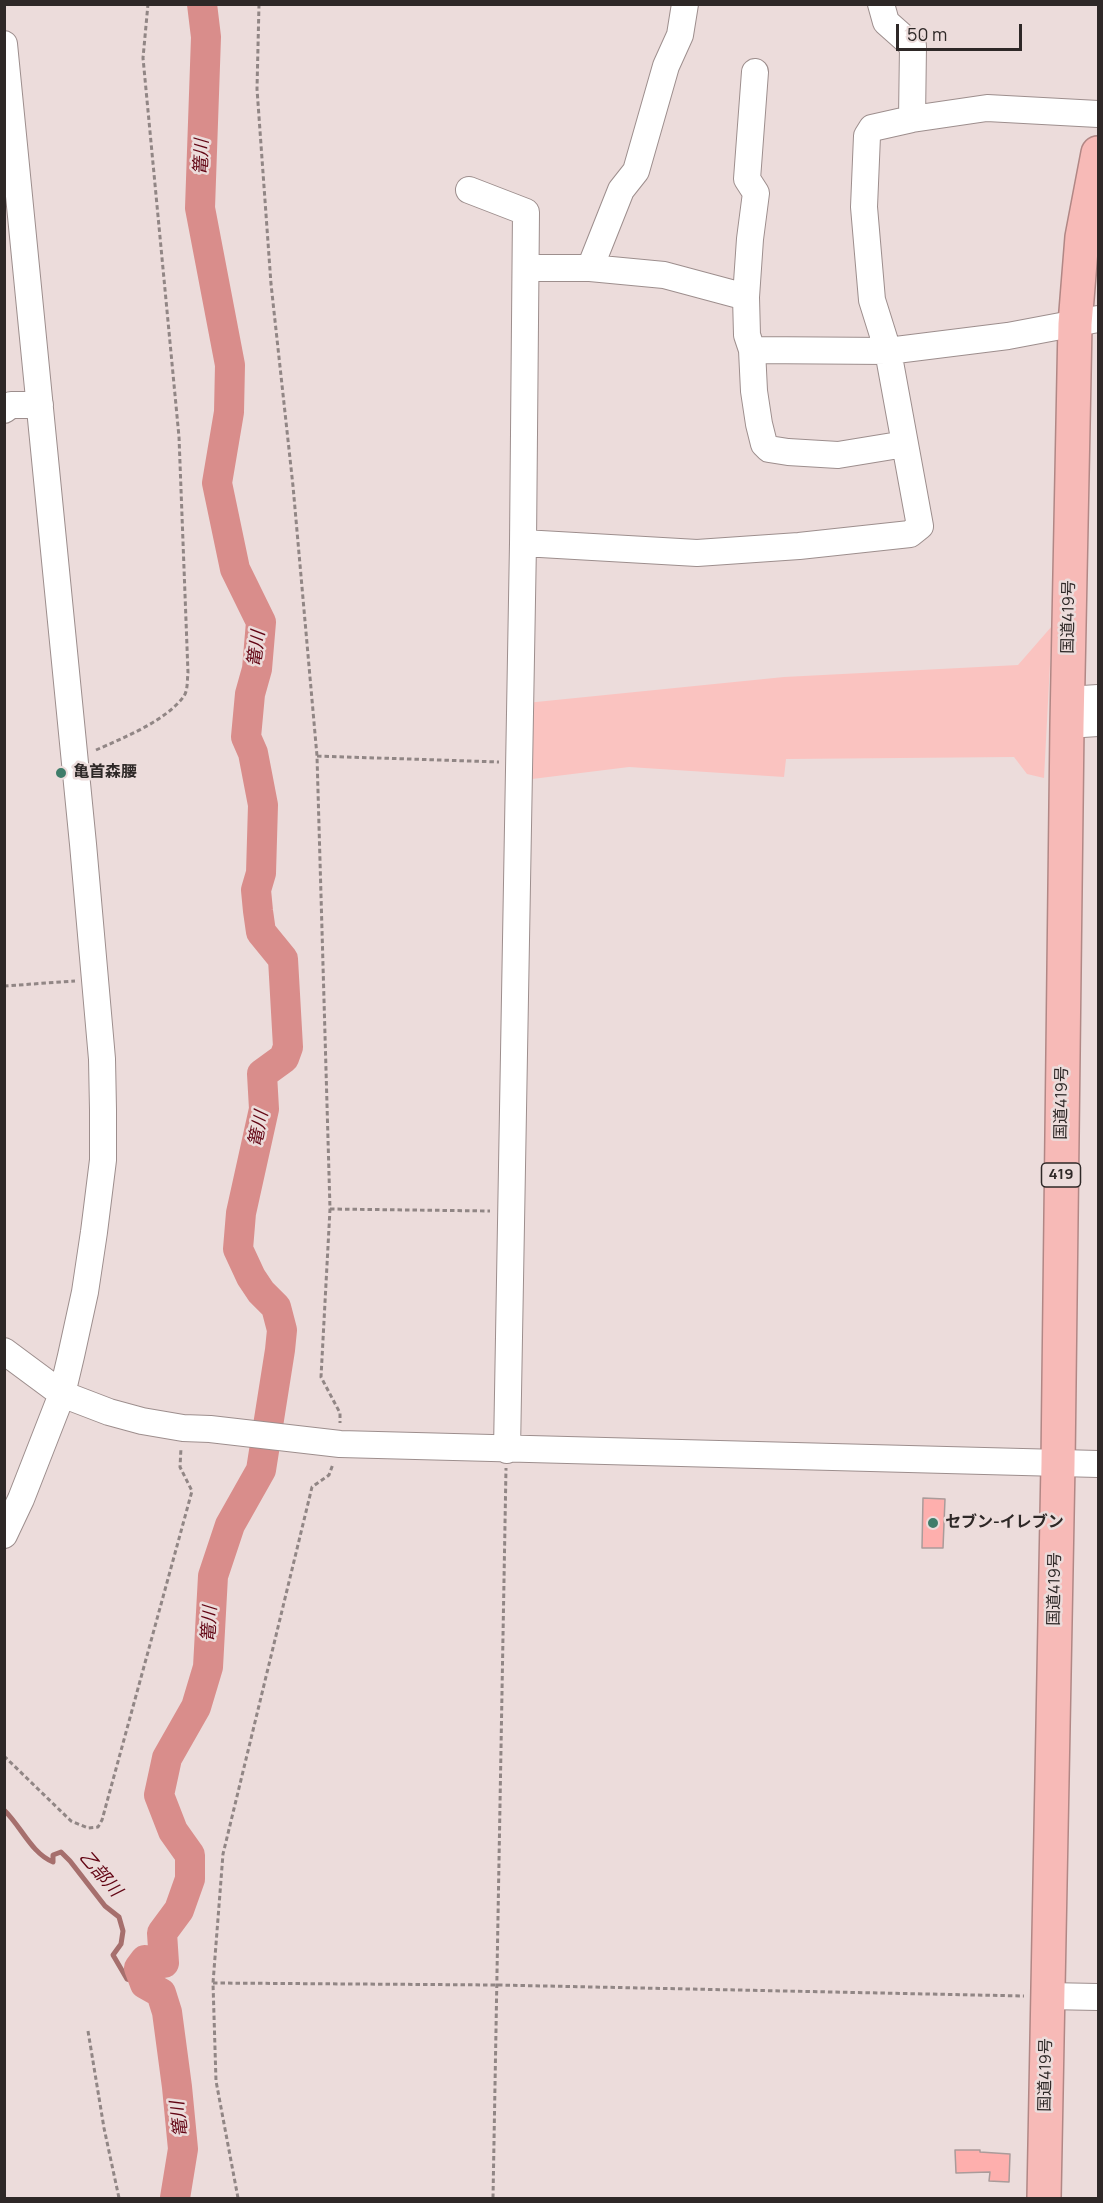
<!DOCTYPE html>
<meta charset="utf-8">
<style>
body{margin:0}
#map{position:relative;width:1103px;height:2203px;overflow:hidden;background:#ecdcdb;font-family:Manrope,sans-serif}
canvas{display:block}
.frame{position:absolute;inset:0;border:6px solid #2e2827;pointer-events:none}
.scale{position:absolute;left:896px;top:24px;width:126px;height:27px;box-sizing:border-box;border:3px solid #2e2827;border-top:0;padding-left:8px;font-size:18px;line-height:21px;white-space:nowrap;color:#2e2827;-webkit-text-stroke:4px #ecdcdb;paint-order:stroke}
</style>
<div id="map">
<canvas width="1103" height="2203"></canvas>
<div class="frame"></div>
<div class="scale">50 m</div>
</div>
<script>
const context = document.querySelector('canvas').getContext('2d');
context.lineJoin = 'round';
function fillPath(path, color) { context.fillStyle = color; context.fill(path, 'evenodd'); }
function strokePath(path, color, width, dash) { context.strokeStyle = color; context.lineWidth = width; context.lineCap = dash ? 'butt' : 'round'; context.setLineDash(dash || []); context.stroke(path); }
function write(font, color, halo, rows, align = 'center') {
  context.font = font + ' Manrope,"Noto Sans JP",sans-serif'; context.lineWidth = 5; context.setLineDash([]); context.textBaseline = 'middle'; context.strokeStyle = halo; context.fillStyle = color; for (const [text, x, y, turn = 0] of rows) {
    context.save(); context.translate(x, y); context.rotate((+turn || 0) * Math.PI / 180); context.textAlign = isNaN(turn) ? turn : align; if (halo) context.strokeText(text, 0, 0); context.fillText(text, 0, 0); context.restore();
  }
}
fillPath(new Path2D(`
 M1052 626 1044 778 1027 774 1014 757 786 759 784 777 629 767 524 780 526 703 784 677 1018 665Z`), '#fac3c0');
strokePath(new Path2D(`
 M4 1810C21 1826 31 1853 53 1862V1855L61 1852 70 1861 105 1906 119 1917 123 1931 121 1944 113 1955 127 1979 145 1984`), '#a66f6d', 5);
strokePath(new Path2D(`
 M175 2198 183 2149 177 2087 167 2012 161 1993 145 1984 139 1968 145 1960 164 1963 162 1933 179 1910 190 1879V1855L173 1831 159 1795 167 1758 196 1707 208 1667 213 1576 230 1525 261 1470 280 1350 282 1330 276 1307 261 1292 251 1277 238 1249 241 1213 264 1109 262 1074 284 1058 288 1047 283 959 261 932 258 911 256 890 261 873 263 805 253 753 246 737 250 694 257 669 261 622 235 569 217 483 229 412 230 365 200 208 206 37 202 4`), '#d98d8b', 30);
const building = new Path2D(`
 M923 1498 945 1499 943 1548H922Z
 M955 2150H980V2152L1010 2154 1009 2182 989 2181 990 2172 956 2173Z`);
fillPath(building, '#feafad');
strokePath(building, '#aa9b9a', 1.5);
const minor = new Path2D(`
 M881 4 886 22 913 46 912 119
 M4 44 83 844 102 1059 103 1110V1160L94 1232 85 1292 71 1356 62 1394 21 1499 4 1535
 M755 72 747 179 756 193 750 239 746 297 747 335 752 350 754 391 759 424 764 444 769 449 788 452 838 455 905 444
 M469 190 526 212 523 543 507 1450
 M526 268H590L621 190 636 171 666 66 680 35 685 4
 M590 268 664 275 746 297
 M752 350 888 351 1008 336 1098 319
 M4 410 11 405H40
 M523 543 697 553 799 546 910 534 920 526 888 351 872 300 864 207 867 136 872 128 912 119 987 108 1098 114
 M1068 700 1098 698
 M1067 725 1098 723
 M4 1351 62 1394 109 1412 142 1421 183 1428 210 1429 340 1444 1098 1464
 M1047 1996 1098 1997`);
const highway = new Path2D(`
 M1044 2198 1058 1464 1067 725 1075 324 1082 237 1098 153`);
strokePath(minor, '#9d8e8d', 28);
strokePath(highway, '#b18785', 36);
strokePath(new Path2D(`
 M259 4 257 89 271 284 293 486 317 756 330 1209 321 1377 340 1413V1423
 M96 750C123 738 166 721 184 696 188 690 187 680 188 673L179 437 143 58 148 4
 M317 756 499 762
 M4 986 75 981
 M330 1209 490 1211
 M4 1756 71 1821 88 1828 98 1827 102 1820 192 1491 180 1467 181 1448
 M213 1983 497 1985 1024 1996
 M88 2031 104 2128 119 2198
 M238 2198 216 2081 213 1983 223 1854 312 1487 329 1475 333 1464
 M493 2198 506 1468`), '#918685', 3, [4.5, 3]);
strokePath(minor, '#fff', 26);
strokePath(highway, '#f7bab7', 33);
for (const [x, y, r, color] of [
 [61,773,6,"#3f7d6a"],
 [933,1523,6,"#3f7d6a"]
]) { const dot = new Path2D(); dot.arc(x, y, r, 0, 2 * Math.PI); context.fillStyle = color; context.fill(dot); strokePath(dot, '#ecdcdb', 2); }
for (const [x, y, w] of [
 [1061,1175,39]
]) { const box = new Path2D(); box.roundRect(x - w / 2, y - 12, w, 24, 4.5); context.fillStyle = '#ecdcdb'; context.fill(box); strokePath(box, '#2e2827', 1.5); }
write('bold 15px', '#2e2827', null, [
 ["419",1061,1175]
]);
write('16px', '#2e2827', '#ecdcdb', [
 ["国道419号",1069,617,-89],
 ["国道419号",1062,1103,-89],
 ["国道419号",1055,1589,-89],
 ["国道419号",1046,2075,-89]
]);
write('bold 16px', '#2e2827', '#ecdcdb', [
 ["亀首森腰",73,773],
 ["セブン-イレブン",945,1523]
], 'left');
write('italic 18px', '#620413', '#ecdcdb', [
 ["篭川",202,157,-88],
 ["篭川",257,649,-83],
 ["篭川",259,1129,-79],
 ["篭川",210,1624,-87],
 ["乙部川",100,1874,49],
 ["篭川",180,2119,-97]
]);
</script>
